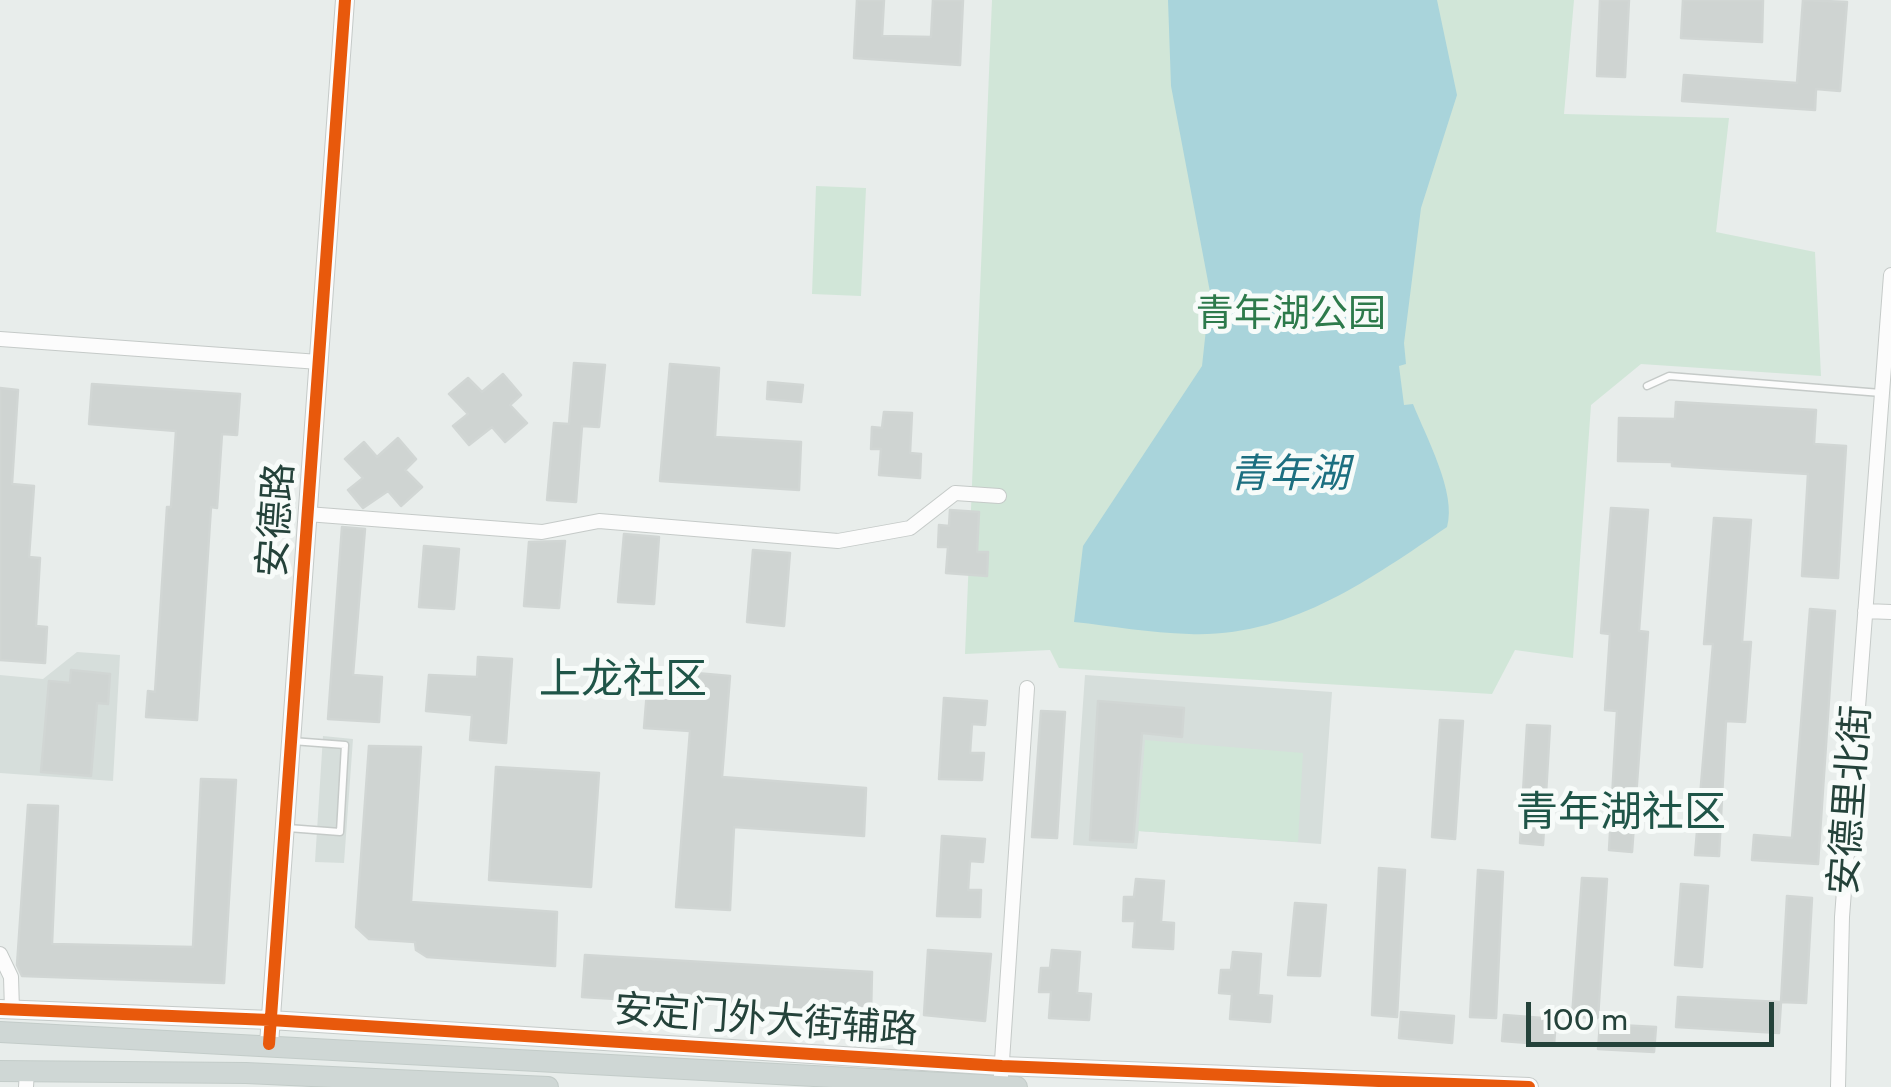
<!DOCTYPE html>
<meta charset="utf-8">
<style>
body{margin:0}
#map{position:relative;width:1891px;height:1087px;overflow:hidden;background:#e8edeb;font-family:Cabin,sans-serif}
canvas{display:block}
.scale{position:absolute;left:1526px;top:1002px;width:248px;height:45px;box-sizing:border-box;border:5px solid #24423a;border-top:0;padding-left:12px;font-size:30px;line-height:35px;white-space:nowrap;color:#24423a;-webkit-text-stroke:8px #f7fbf9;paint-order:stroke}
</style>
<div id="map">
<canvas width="1891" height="1087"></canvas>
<div class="scale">100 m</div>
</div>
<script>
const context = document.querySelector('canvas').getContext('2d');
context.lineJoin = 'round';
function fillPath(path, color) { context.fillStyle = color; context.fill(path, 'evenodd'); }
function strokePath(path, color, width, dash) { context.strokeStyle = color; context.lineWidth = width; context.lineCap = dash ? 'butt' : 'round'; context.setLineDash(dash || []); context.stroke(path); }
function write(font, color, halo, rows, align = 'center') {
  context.font = font + ' Cabin,"Noto Sans SC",sans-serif'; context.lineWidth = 10; context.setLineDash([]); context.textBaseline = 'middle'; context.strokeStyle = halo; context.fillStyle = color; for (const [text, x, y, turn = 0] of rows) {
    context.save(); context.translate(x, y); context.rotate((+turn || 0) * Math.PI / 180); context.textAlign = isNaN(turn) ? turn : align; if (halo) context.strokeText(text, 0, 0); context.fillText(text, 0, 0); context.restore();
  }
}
fillPath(new Path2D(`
 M77 652 120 655 113 781 0 773V675L43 679Z
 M1085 675 1332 692 1321 844 1139 831 1137 849 1073 845Z
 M323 736 353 739 344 863 315 862Z`), '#d6dedb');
fillPath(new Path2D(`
 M992 0H1574L1564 114 1729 118 1716 232 1815 252 1821 376 1641 364 1591 405 1573 658 1515 650 1492 694 1059 668 1050 650 965 654Z
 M816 186 866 188 861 296 812 294Z
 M1145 740 1303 753 1298 842 1138 831Z`), '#d1e6d8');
fillPath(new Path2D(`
 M1168 0H1437L1457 95 1421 208 1404 343 1406 364 1399 366 1404 405 1413 404C1426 437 1457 493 1447 527 1369 580 1289 638 1189 634 1150 633 1112 626 1074 622L1083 546 1202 366 1210 292 1171 86Z`), '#a9d4db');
const building = new Path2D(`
 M857 0H884L882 36 931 37 933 0H963L960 65 854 58Z
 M1600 0H1629L1625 77 1597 76Z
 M1683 0H1763L1762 42 1681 38Z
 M1803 0 1847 2 1840 91 1816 89 1815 110 1682 101 1684 75 1797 83Z
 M574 363 605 365 599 427 582 426 576 502 547 500 554 423 569 424Z
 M670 364 719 368 715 437 801 442 799 490 660 481Z
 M503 374 521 395 510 405 527 423 505 442 492 427 469 445 453 426 468 414 449 394 468 378 482 392Z
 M768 382 803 385 801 402 767 399Z
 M92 384 240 394 237 435 222 434 217 508 211 507 197 720 146 717 148 691 155 692 167 507H171L176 431 89 424Z
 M0 388 18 390 12 484 34 486 29 557 40 558 36 626 47 627 45 663 0 660Z
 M1676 402 1816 410 1814 444 1846 446 1838 578 1802 576 1808 474 1672 466V462L1618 461 1619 418 1675 419Z
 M884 412 912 413 910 453 921 454 920 478 879 475 881 449H871L872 427 882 428Z
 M398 438 416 459 405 470 422 487 401 506 388 491 363 508 348 490 363 478 345 459 364 442 377 457Z
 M1611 508 1648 510 1639 631 1648 632 1632 852 1609 850 1617 711 1605 710 1610 634 1601 633Z
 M950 510 979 512 977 552H988L987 576 946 573 948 547H938L939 525 949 526Z
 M1714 518 1751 520 1742 642H1751L1745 722 1726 721 1719 856 1695 855 1713 644H1704Z
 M342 527 365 529 353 675 382 677 379 722 328 719Z
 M624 534 659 537 654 604 618 602Z
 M565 541 559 608 524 606 529 542Z
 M424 546 459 549 454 609 419 607Z
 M753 550 790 553 784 626 747 622Z
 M1810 609 1835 611 1818 864 1752 860 1754 835 1792 838Z
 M478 657 512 659 506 743 470 740 472 715 426 711 429 675 477 677Z
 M71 670 110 674 108 704 97 703 91 776 41 772 49 681 70 683Z
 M696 673 730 676 722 777 866 788 864 836 734 827 730 910 676 907 690 731 644 728 647 691 694 694Z
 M944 698 987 701 985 725 972 724 970 753H984L982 780 939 779Z
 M1098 701 1184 708 1182 737 1142 733 1133 842 1090 840Z
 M1041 711 1065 712 1057 838 1032 837Z
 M1440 720 1463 721 1455 839 1432 837Z
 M1527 725 1550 726 1543 845 1520 843Z
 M369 746 421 747 411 902 557 912 555 966 427 957 416 950 415 942 369 939 356 927Z
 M496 767 599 773 591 887 489 880Z
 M201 779 236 780 224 983 22 976 17 965 28 805 58 806 52 944 193 947Z
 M942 836 985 839 983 862 970 861 968 890H981L980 917 937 916Z
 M1379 868 1405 870 1397 1017 1372 1015Z
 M1478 870 1503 872 1496 1018 1470 1017Z
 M1582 878 1607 879 1598 1018 1572 1017Z
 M1136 879 1164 881 1161 922 1174 923 1173 949 1133 947 1135 921H1123L1124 897H1134Z
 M1681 884 1708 886 1702 967 1675 965Z
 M1787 896 1812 898 1806 1003 1781 1002Z
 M1295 903 1326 905 1320 976 1288 975Z
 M928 950 991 954 985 1021 924 1015Z
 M1052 950 1080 952 1077 993 1091 994 1089 1020 1049 1018 1051 992H1039L1041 968H1050Z
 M1233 952 1261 954 1258 995 1272 996 1270 1022 1230 1019 1232 994 1219 993 1221 970H1231Z
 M585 955 872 972 871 1014 582 997Z
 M1678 997 1781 1002 1779 1033 1676 1027Z
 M1401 1012 1454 1016 1452 1043 1399 1038Z
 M1504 1015 1556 1019 1554 1045 1502 1041Z
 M1600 1024 1656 1027 1654 1052 1598 1049Z`);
fillPath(building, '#cfd4d2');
strokePath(building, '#d1d6d4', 2.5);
const service = new Path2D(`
 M1647 386 1669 376 1881 393
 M288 828 340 832 345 745 292 741`);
const minor = new Path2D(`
 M0 339 319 362
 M307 514 542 532 599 521 838 541 910 528 955 493 999 496
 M1865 611 1891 612
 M0 954 11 977 12 1010
 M1001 1076 1027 688
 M26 1087 27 1071
 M1838 1087 1842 917 1891 275`);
const tertiary = new Path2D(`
 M0 1009 270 1020 1002 1066 1529 1087
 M269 1044 345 0`);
const primary = new Path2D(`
 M0 1032 1017 1087
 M0 1071 246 1073 548 1087`);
strokePath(service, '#c5cac8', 9);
strokePath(minor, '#c5cac8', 16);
strokePath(tertiary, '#c5cac8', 20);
strokePath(primary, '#c3ccc9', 22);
strokePath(service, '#fcfcfc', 6);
strokePath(minor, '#fcfcfc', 14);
strokePath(tertiary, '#fcfcfc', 18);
strokePath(primary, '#cfd7d5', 20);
strokePath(new Path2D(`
 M0 1009 270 1020 1002 1066 1529 1087
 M269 1044 345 0`), '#e8590c', 12);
write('38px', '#2d7a4b', '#f7fbf9', [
 ["青年湖公园",1291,315]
]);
write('38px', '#24423a', '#f7fbf9', [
 ["安德路",277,520,-86],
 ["安德里北街",1851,800,-86],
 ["安定门外大街辅路",766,1021,4]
]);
write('italic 40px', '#1c6f80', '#f7fbf9', [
 ["青年湖",1289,475]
]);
write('42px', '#1f5548', '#f7fbf9', [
 ["上龙社区",623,681],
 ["青年湖社区",1621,814]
]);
</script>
